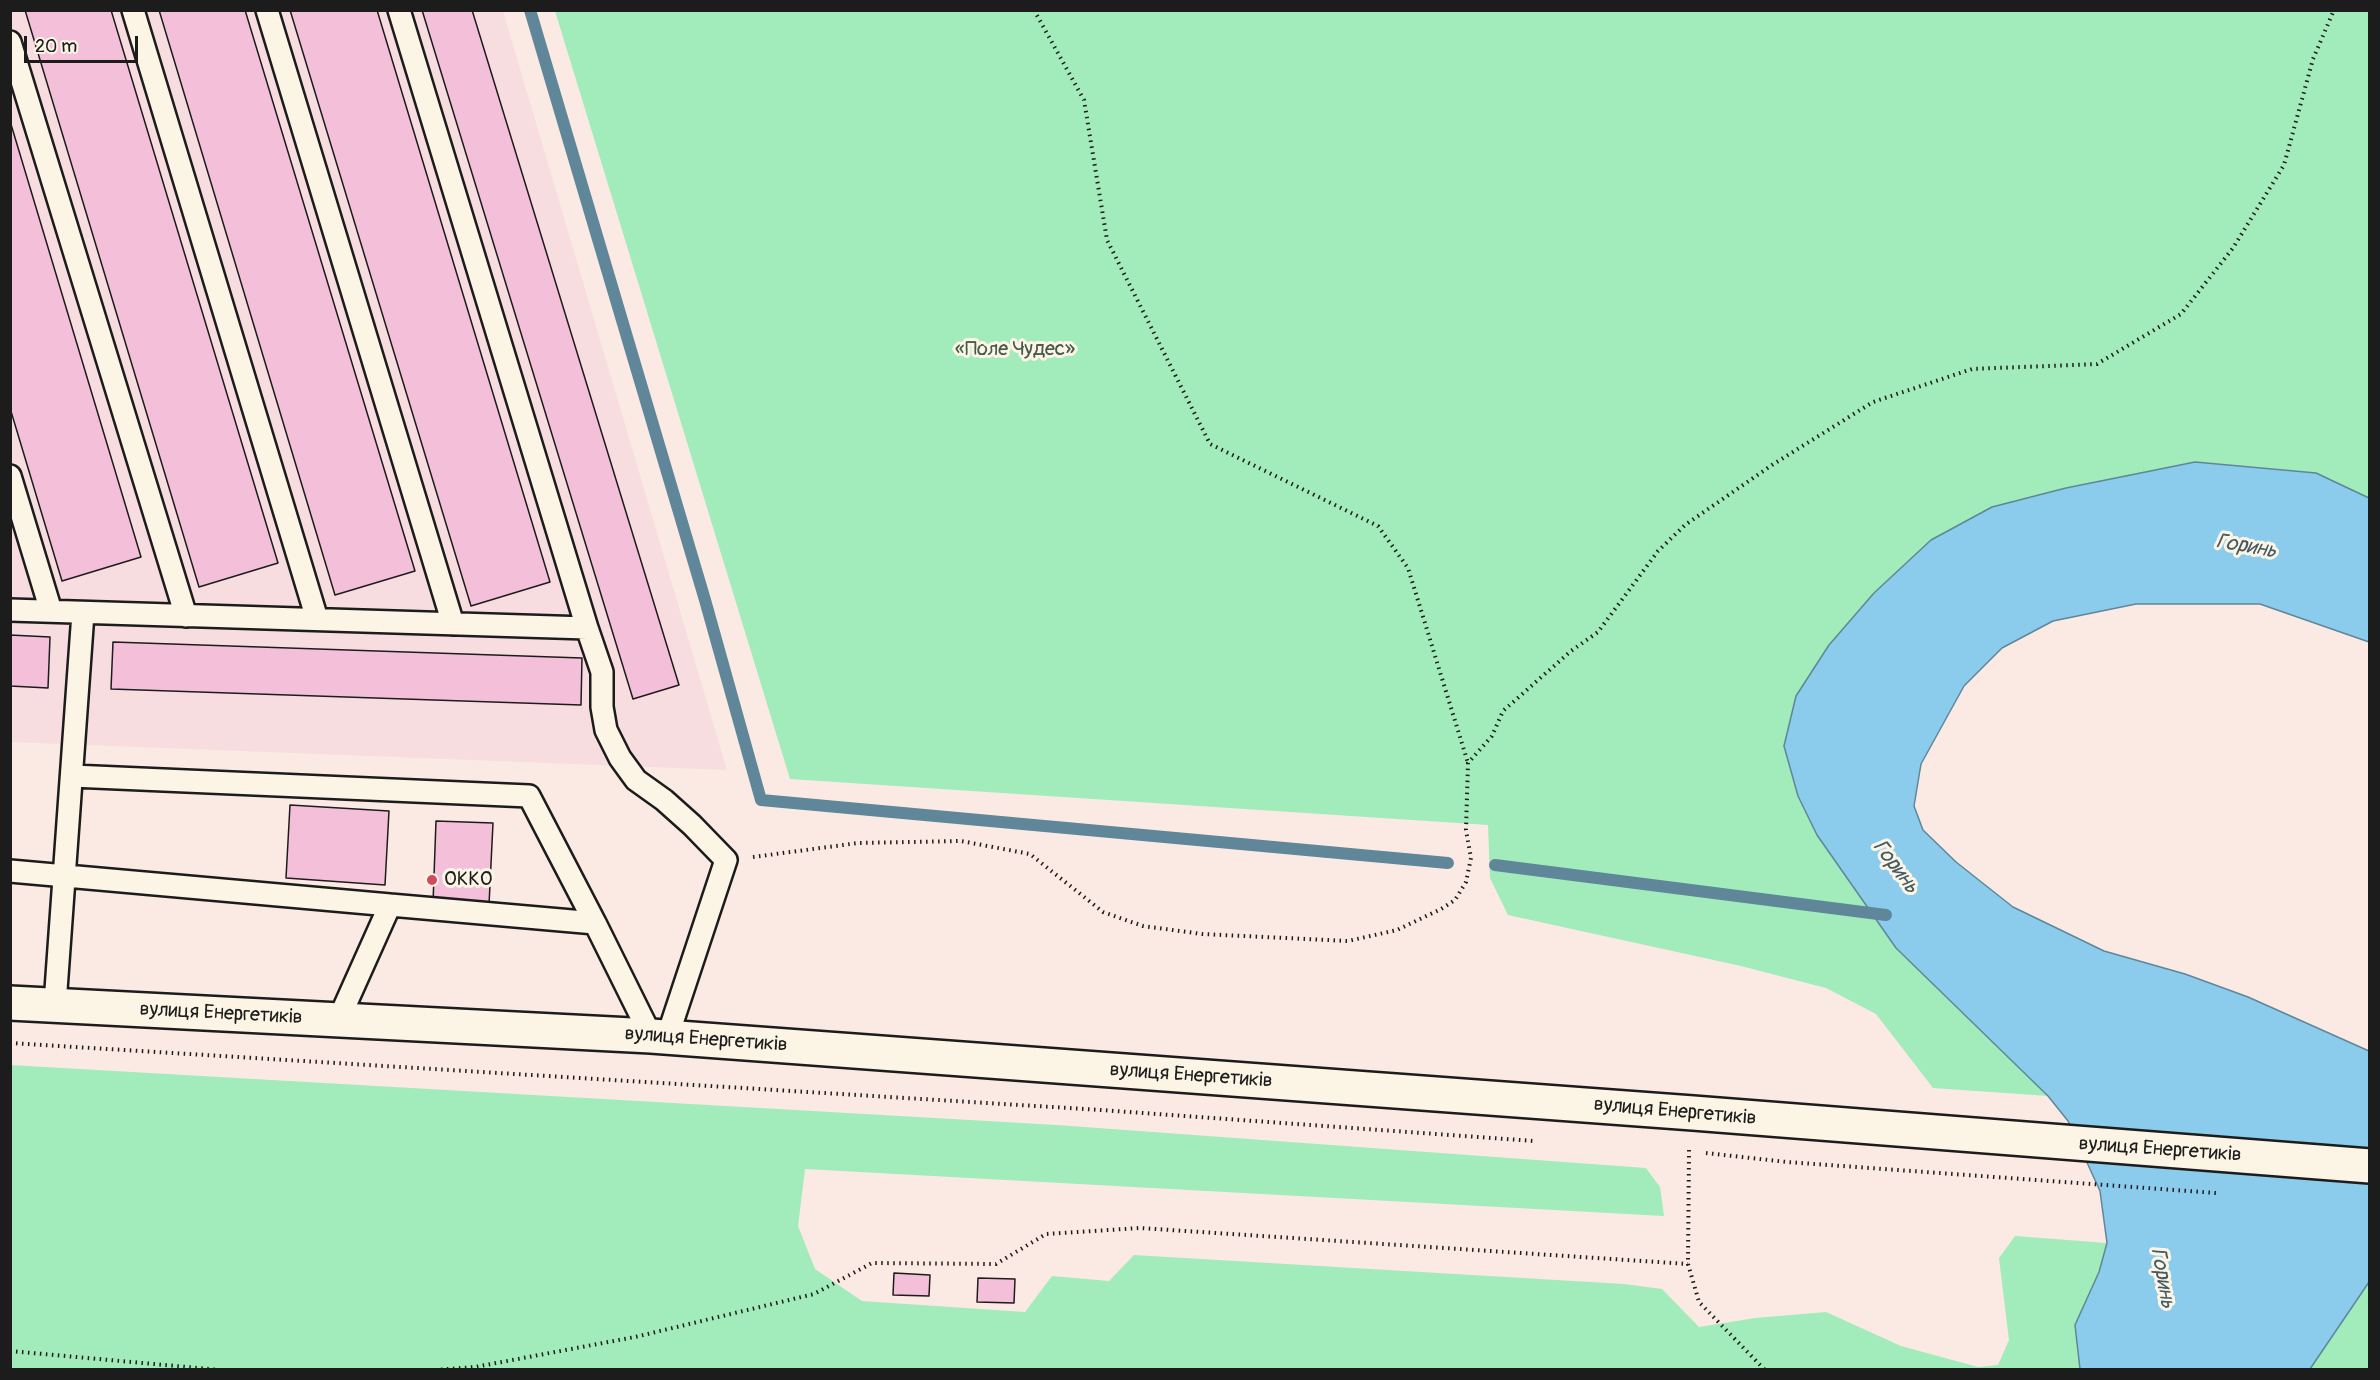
<!DOCTYPE html>
<meta charset="utf-8">
<style>
body{margin:0}
#map{position:relative;width:2380px;height:1380px;overflow:hidden;background:#faeae3;font-family:Pangolin,sans-serif}
canvas{display:block}
.frame{position:absolute;inset:0;border:12px solid #1c1c1c;pointer-events:none}
.scale{position:absolute;left:24px;top:36px;width:114px;height:27px;box-sizing:border-box;border:3px solid #1c1c1c;border-top:0;padding-left:8px;font-size:18px;line-height:21px;white-space:nowrap;color:#1c1c1c;-webkit-text-stroke:4px #fcf5e5;paint-order:stroke}
</style>
<div id="map">
<canvas width="2380" height="1380"></canvas>
<div class="frame"></div>
<div class="scale">20 m</div>
</div>
<script>
const context = document.querySelector('canvas').getContext('2d');
context.lineJoin = 'round';
function fillPath(path, color) { context.fillStyle = color; context.fill(path, 'evenodd'); }
function strokePath(path, color, width, dash) { context.strokeStyle = color; context.lineWidth = width; context.lineCap = dash ? 'butt' : 'round'; context.setLineDash(dash || []); context.stroke(path); }
function write(font, color, halo, rows, align = 'center') {
  context.font = font + ' Pangolin,sans-serif'; context.lineWidth = 6; context.setLineDash([]); context.textBaseline = 'middle'; context.strokeStyle = halo; context.fillStyle = color; for (const [text, x, y, turn = 0] of rows) {
    context.save(); context.translate(x, y); context.rotate((+turn || 0) * Math.PI / 180); context.textAlign = isNaN(turn) ? turn : align; if (halo) context.strokeText(text, 0, 0); context.fillText(text, 0, 0); context.restore();
  }
}
fillPath(new Path2D(`
 M11 11H503L727 770 11 742Z`), '#f8dde0');
fillPath(new Path2D(`
 M555 11H2369V498L2316 473 2195 462 2066 488 1992 507 1931 540 1874 593 1829 645 1796 696 1784 746 1798 796 1870 911 1896 948 2048 1096 1933 1088 1876 1014 1826 988 1741 966 1508 915 1490 878 1488 825 790 779Z
 M10 1065 1057 1125 1646 1168 1660 1187 1664 1216 805 1169 798 1226 815 1269 862 1301 1025 1312 1052 1276 1109 1281 1134 1255 1624 1284 1662 1289 1699 1327 1755 1318 1826 1312 1901 1346 1978 1367 1998 1365 2009 1340 1999 1258 2015 1236 2107 1243 2099 1272 2075 1325 2080 1369H11Z
 M2369 1282V1369L2310 1370 2312 1366Z`), '#a2ebba');
const water = new Path2D(`
 M2195 462 2316 473 2369 498V642L2260 604H2136L2053 621 2002 648 1964 686 1921 764 1914 806 1923 830 1956 862 2013 907 2104 951 2185 974 2248 997 2369 1051V1282L2310 1369H2080L2075 1325 2099 1272 2107 1243 2100 1191 2068 1121 2048 1096 1896 948 1817 835 1798 796 1784 746 1796 696 1829 645 1874 593 1931 540 1992 507 2066 488Z`);
fillPath(water, '#8bccec');
strokePath(water, '#5f8699', 1.5);
strokePath(new Path2D(`
 M530 10 705 600 761 800 1448 863
 M1495 865 1886 915`), '#5f8699', 12);
const building = new Path2D(`
 M25 10H111L278 563 199 587Z
 M159 10H245L415 571 335 595Z
 M290 10H377L550 582 471 606Z
 M422 10H472L679 685 633 699Z
 M10 121 141 557 62 581 10 408Z
 M10 635 50 637 48 688 10 686Z
 M113 642 582 658 581 705 111 689Z
 M290 805 389 811 385 885 286 878Z
 M436 821 493 823 489 905 433 903Z
 M894 1273 930 1275 929 1296 893 1295Z
 M978 1278 1015 1279 1014 1303 977 1302Z`);
fillPath(building, '#f4bfd9');
strokePath(building, '#1c1c1c', 1.5);
const service = new Path2D(`
 M133 10 317 619
 M267 10 453 624
 M10 42 186 616
 M10 476 51 611
 M10 610 587 628 399 10
 M587 628 602 672V707L606 730 620 758 636 780 664 800 692 825 726 860 667 1038
 M72 776 529 796 595 923
 M10 871 390 905
 M55 1004 83 613
 M338 1021 390 905 595 923 651 1036`);
const secondary = new Path2D(`
 M10 1003 651 1036 1693 1113 2370 1166`);
strokePath(service, '#1c1c1c', 26);
strokePath(secondary, '#1c1c1c', 38);
strokePath(new Path2D(`
 M1034 10 1084 100 1107 240 1210 444 1378 526 1408 568 1468 763
 M753 857 858 843 961 841 1030 854 1103 912 1143 926 1202 934 1348 941 1397 930 1441 909 1455 900 1466 882 1471 858 1466 830 1468 763 1492 736 1503 711 1571 651 1598 632 1658 551 1685 525 1772 465 1873 402 1972 369 2097 364 2181 314 2233 248 2284 165 2313 59 2334 10
 M10 1043 1101 1110 1534 1141
 M1689 1150 1688 1264 1699 1302 1765 1370
 M1706 1153 1787 1162 2216 1193
 M10 1351 220 1370
 M435 1370 475 1367 635 1337 814 1294 872 1263 996 1264 1046 1234 1140 1228 1688 1264`), '#1c1c1c', 4, [1.5, 4.5]);
strokePath(service, '#fcf5e5', 21);
strokePath(secondary, '#fcf5e5', 33);
for (const [x, y, r, color] of [
 [432,880,6,"#d1495b"]
]) { const dot = new Path2D(); dot.arc(x, y, r, 0, 2 * Math.PI); context.fillStyle = color; context.fill(dot); strokePath(dot, '#fcf5e5', 2); }
write('20px', '#445a4b', '#fcf5e5', [
 ["«Поле Чудес»",1015,350]
]);
write('20px', '#1c1c1c', '#fcf5e5', [
 ["ОККО",444,880]
], 'left');
write('20px', '#1c1c1c', '#fcf5e5', [
 ["вулиця Енергетиків",221,1014,3],
 ["вулиця Енергетиків",706,1040,4],
 ["вулиця Енергетиків",1191,1076,4],
 ["вулиця Енергетиків",1675,1112,5],
 ["вулиця Енергетиків",2160,1150,4]
]);
write('italic 21px', '#435a65', '#fcf5e5', [
 ["Горинь",2246,547,10],
 ["Горинь",1895,867,53],
 ["Горинь",2162,1278,80]
]);
</script>
